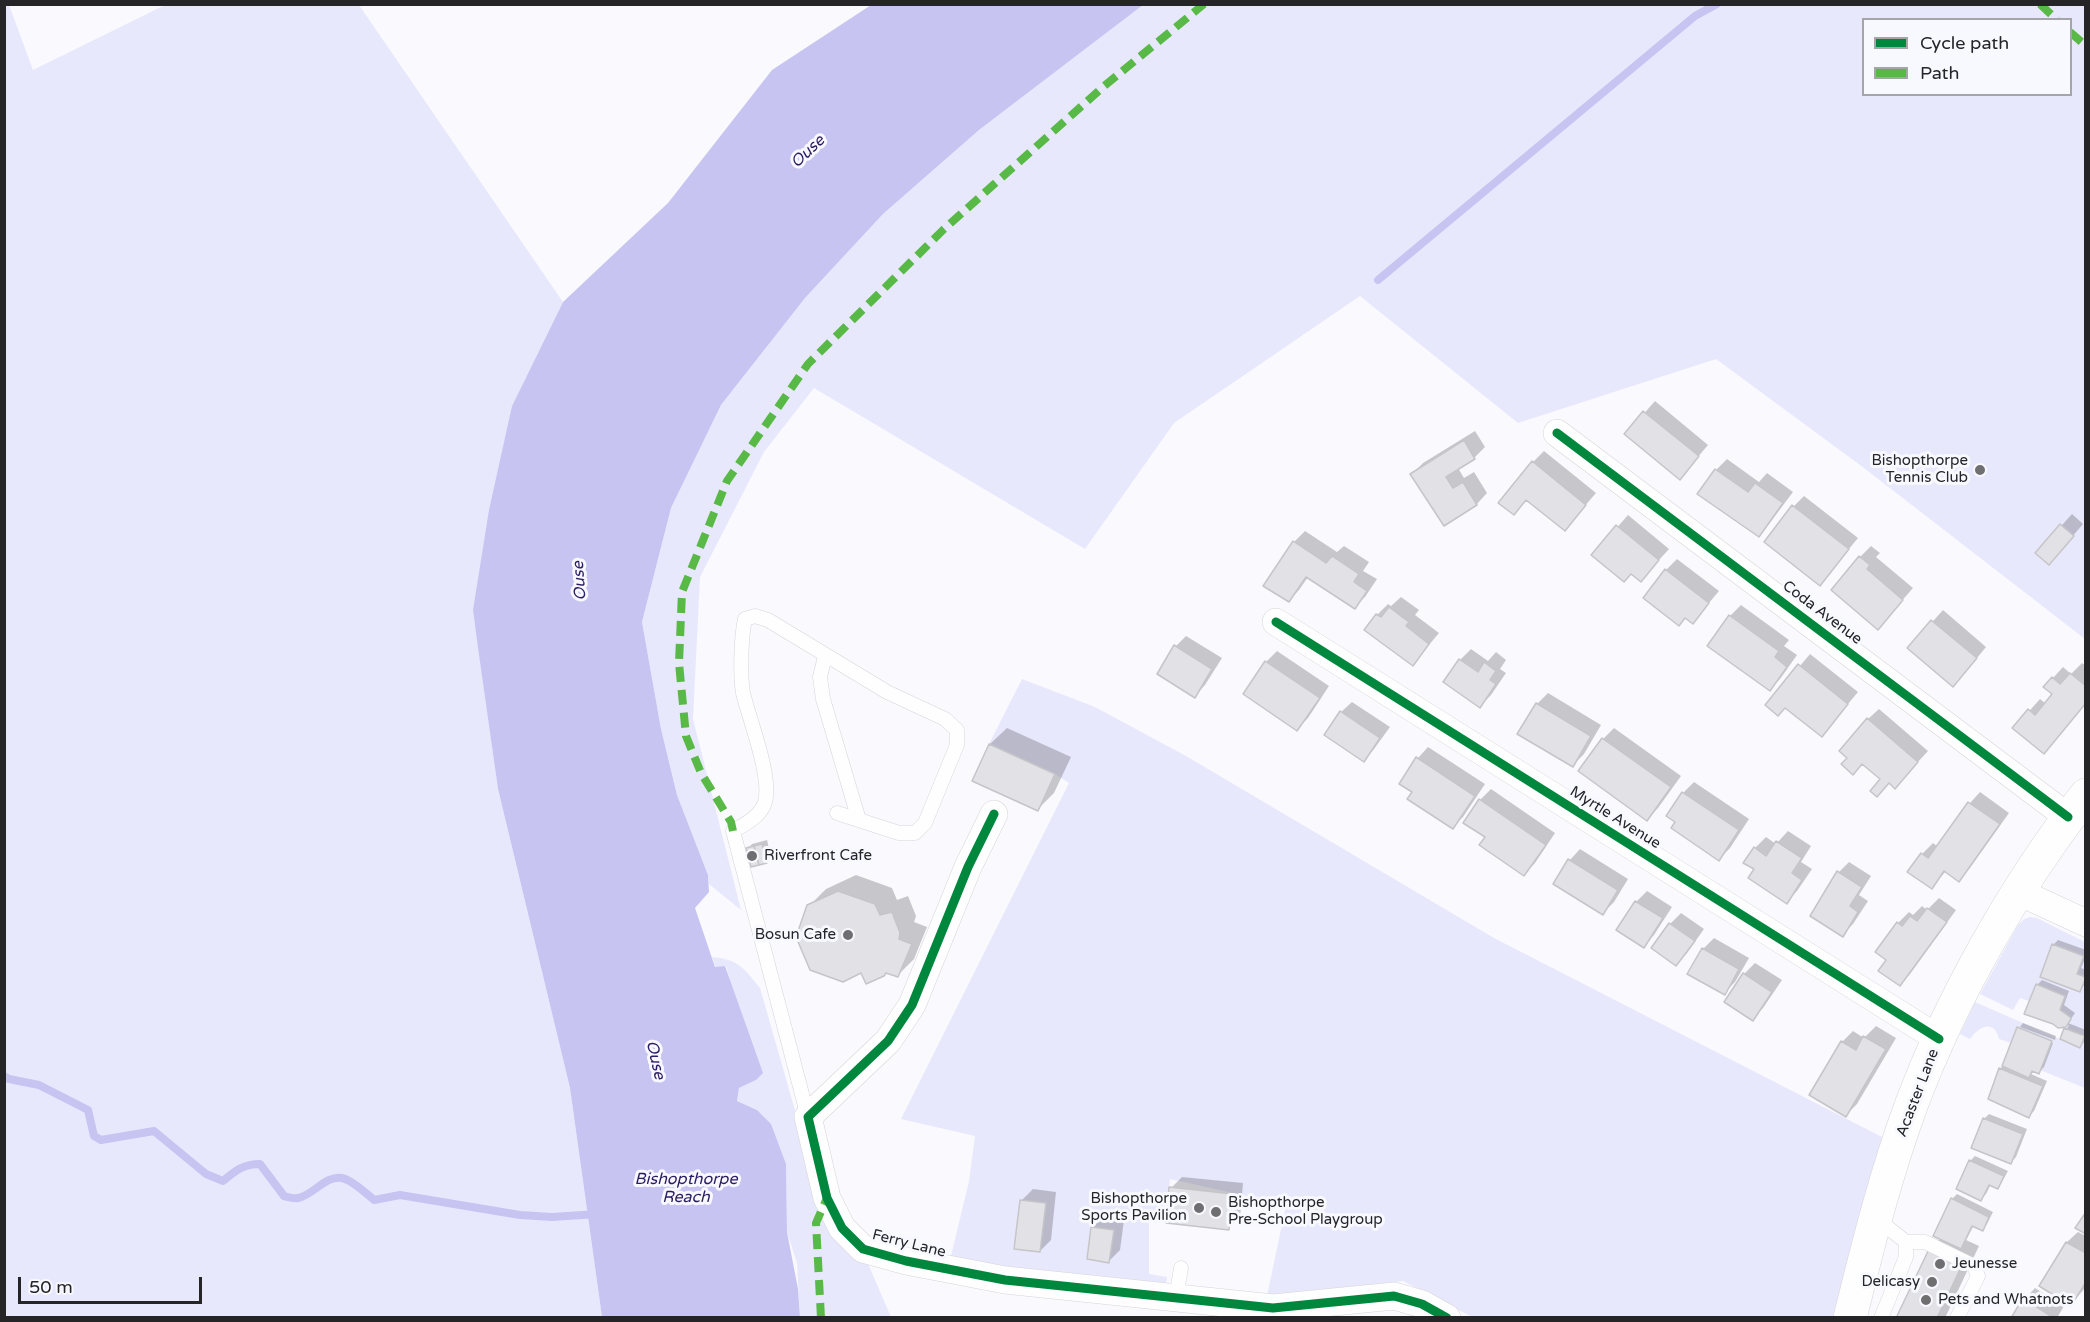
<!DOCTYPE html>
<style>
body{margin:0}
#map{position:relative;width:2090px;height:1322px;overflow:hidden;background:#f9f9fe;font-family:"Varela Round",sans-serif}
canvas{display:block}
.frame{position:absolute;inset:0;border:6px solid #252527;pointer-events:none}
.legend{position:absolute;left:1862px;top:18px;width:210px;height:78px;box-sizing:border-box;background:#f8f8ff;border:2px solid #a4a4a9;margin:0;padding:8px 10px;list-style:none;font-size:18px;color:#252527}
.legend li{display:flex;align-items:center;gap:12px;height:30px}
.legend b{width:30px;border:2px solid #a4a4a9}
.scale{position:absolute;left:18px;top:1277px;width:184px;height:27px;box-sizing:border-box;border:3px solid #252527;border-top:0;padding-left:8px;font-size:18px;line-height:21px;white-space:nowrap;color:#252527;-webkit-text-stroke:4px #f8f8ff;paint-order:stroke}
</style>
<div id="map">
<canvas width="2090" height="1322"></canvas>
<div class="frame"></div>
<ul class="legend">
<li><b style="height:8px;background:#00873e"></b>Cycle path</li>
<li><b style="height:8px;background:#58b947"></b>Path</li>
</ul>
<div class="scale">50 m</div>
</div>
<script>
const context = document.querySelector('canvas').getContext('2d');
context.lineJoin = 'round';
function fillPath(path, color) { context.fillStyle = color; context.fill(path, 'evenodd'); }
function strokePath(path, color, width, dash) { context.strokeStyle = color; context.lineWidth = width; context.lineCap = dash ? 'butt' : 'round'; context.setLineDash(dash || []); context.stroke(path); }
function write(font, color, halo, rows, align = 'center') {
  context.font = font + ' "Varela Round",sans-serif'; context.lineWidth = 6; context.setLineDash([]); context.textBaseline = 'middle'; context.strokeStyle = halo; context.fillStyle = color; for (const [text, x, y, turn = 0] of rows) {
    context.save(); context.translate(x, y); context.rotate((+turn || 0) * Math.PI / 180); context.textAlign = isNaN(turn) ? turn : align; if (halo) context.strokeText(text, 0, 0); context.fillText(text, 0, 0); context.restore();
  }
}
fillPath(new Path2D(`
 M5 5H9L33 70 165 5H359L563 302 512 406 473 610 498 789 570 1088 602 1317 5 1318Z
 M1143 5H2085V639L1864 468 1716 359 1518 423 1360 296 1174 423 1085 549 814 388 764 452 700 577 693 719 741 910 709 884 708 875 677 795 661 729 642 622 671 508 721 405 805 298 883 214 979 130ZM1864 20H2070V94H1864Z
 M1022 679 1095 707 1186 756 1494 938 1882 1137 1834 1317 1474 1318 1403 1281 1313 1293 1267 1296 1286 1205 1170 1179 1166 1223 1149 1222V1274L1167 1277 1166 1285 950 1260 969 1181 975 1136 901 1119 1069 783 1055 774 989 744Z
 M2030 917 2037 918 2085 942V1088L2040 1070 2052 1041 2017 1027 2011 1043 1999 1039C1994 1018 1978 1027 1970 1039L1960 1034 1975 1002 2080 1048 2085 1036 2064 1028 2071 1019 2067 1014 2060 1010 2065 996 2036 984 2029 1001 2020 998 2013 1010 1980 994 2018 925 2024 919ZM2052 945 2084 956 2077 974 2085 977 2080 992 2040 977Z
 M712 957C738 959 744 968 760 988L826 1219 866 1259 891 1317H800L797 1263 787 1232 786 1164 757 1110 737 1101 739 1088 756 1080 726 966 716 968Z`), '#e8e8fd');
fillPath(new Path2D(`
 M871 5H1143L979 130 883 214 805 298 721 405 671 508 642 622 661 729 677 795 708 875 709 892 695 908 715 967 725 966 763 1073 756 1080 739 1088 737 1101 757 1110 771 1124 786 1164 787 1232 798 1289 800 1317H602L570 1088 498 789 478 648 473 610 489 510 512 406 563 302 668 203 772 70Z`), '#c7c4f2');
fillPath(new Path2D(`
 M1655 401 1708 445 1680 478 1626 434Z
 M1475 431 1485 447 1474 458 1458 468 1464 478 1474 472 1487 493 1477 504 1444 524 1412 474 1423 463Z
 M1544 451 1596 493 1565 529 1527 499 1514 513 1533 462Z
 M1727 459 1759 482 1767 473 1793 492 1769 524 1759 535 1716 470Z
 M1804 496 1858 538 1820 584 1794 506Z
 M2072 514 2083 524 2059 552 2037 553Z
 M1628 515 1669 549 1641 580 1631 572 1593 555Z
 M1305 531 1337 552 1344 546 1369 562 1363 571 1377 579 1365 597 1354 607 1308 577 1299 590 1289 600 1294 542Z
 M1871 546 1880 553 1876 557 1913 588 1878 628 1860 557Z
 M1677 559 1719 591 1693 622 1666 570Z
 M1401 597 1419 610 1415 615 1439 633 1413 664 1377 615 1388 604 1391 606Z
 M1741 605 1789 640 1784 646 1797 655 1780 679 1769 689 1730 616Z
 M1943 610 1986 647 1964 674 1909 648Z
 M1186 636 1222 658 1205 685 1195 696 1176 646Z
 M1471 649 1488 661 1496 652 1506 660 1500 669 1506 673 1491 695 1480 706 1460 660Z
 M1277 651 1329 686 1308 718 1297 729 1266 662Z
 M1810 654 1858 692 1822 735 1786 706 1767 705Z
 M2082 663 2086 666V703L2015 727 2040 699 2046 704 2054 694 2053 678 2063 667 2071 674Z
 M1548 693 1601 725 1584 754 1573 765 1537 704Z
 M1352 702 1390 727 1374 749 1364 760 1341 712Z
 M1879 709 1928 751 1895 787 1863 762 1849 758 1868 719Z
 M1007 728 1071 757 1054 793 1038 809 974 780 990 744Z
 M1614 728 1681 776 1658 808 1647 819 1580 771 1603 739Z
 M1428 747 1485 784 1463 817 1452 827 1414 792 1401 783 1418 758Z
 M1694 782 1749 819 1730 848 1719 859 1668 815 1683 793Z
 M1491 789 1555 833 1535 863 1524 874 1487 837 1480 800Z
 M1980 792 2009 813 1969 869 1959 880 1946 871 1932 887 1909 871 1922 854 1933 843 1938 847 1970 803Z
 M1788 831 1811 846 1801 862 1812 869 1797 891 1786 902 1755 848 1766 837 1776 844Z
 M767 840 771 857 766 862 747 849 752 844Z
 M1580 849 1628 879 1614 902 1603 913 1570 860Z
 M1849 862 1871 876 1859 895 1868 901 1853 924 1842 935 1839 872Z
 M856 875 892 888 897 900 908 896 916 916 914 922 927 927 914 959 898 975 887 972 862 971 809 906 826 889Z
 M1647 891 1672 907 1654 935 1644 946 1636 902Z
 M1939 898 1956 910 1910 974 1899 984 1888 960 1898 923 1909 912 1913 915 1922 906 1927 910Z
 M1681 913 1704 929 1687 953 1676 964 1653 947 1670 924Z
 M1714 938 1749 958 1735 982 1724 993 1689 973 1703 949Z
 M2058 940 2086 950V957L2081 968 2086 970V983L2080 990 2053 945Z
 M1755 963 1782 980 1763 1008 1752 1019 1744 974Z
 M2042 980 2069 991 2064 1005 2075 1013 2068 1023 2086 1030V1040L2080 1046 2062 1038 2069 1025 2058 1026 2037 985Z
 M2023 1023 2056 1036 2055 1040 2020 1027Z
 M1876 1026 1896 1038 1857 1104 1846 1115 1842 1042 1853 1031 1864 1038Z
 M2019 1028V1030L2053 1043 2044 1067 2039 1072 2035 1071 2031 1074 2047 1081 2034 1111 2029 1116 2000 1069 2005 1064Z
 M1989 1114 2027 1129 2016 1157 2011 1162 1984 1119Z
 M1975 1156 2008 1171 2002 1182 1997 1187 1991 1184 1986 1194 1981 1199 1970 1161Z
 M1182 1177 1243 1183 1240 1218 1229 1228 1171 1188Z
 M1033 1189 1056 1192 1051 1240 1040 1251 1022 1200Z
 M1957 1194 1993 1212 1987 1224 1982 1229 1974 1225 1966 1240 1979 1246 1945 1318H1898L1931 1248 1941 1238 1952 1199Z
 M1104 1216 1124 1220 1120 1250 1109 1261 1093 1227Z
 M2078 1232 2086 1236V1287L2071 1304 2067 1242Z
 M2035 1288 2064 1306 2057 1318H2013L2025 1299Z`), '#0003');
strokePath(new Path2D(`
 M1378 280 1695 16 1717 4
 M4 1076 9 1079 39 1085 88 1110 94 1136 101 1140 154 1131 206 1174 223 1181C236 1170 244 1164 260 1164L284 1196C288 1197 294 1199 298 1198 314 1195 325 1175 342 1178 352 1180 367 1194 374 1200L400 1195 520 1215 552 1217 598 1214`), '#c7c4f2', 8);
const building = new Path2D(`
 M1643 411 1699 456 1680 480 1624 434Z
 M1464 440 1475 459 1446 477 1453 488 1463 482 1477 505 1444 526 1410 474Z
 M1532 461 1586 505 1565 531 1526 500 1514 515 1498 503Z
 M1715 469 1748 492 1755 483 1783 503 1759 537 1697 494Z
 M1792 505 1849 549 1820 586 1764 542Z
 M2060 524 2074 536 2049 565 2035 553Z
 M1616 525 1659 560 1641 582 1631 574 1624 582 1591 555Z
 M1293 541 1326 563 1332 556 1359 574 1354 582 1367 591 1355 609 1306 577 1289 602 1263 586Z
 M1859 556 1870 565 1867 569 1903 600 1878 630 1831 590Z
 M1665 569 1709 603 1693 624 1685 618 1679 626 1643 598Z
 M1389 607 1409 622 1406 626 1429 644 1413 666 1364 630 1376 614 1381 617Z
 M1729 615 1779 651 1775 657 1787 667 1770 691 1707 646Z
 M1931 620 1977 658 1953 687 1907 648Z
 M1174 645 1212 669 1195 698 1157 674Z
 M1459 659 1478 672 1484 662 1496 671 1490 680 1496 684 1480 708 1443 682Z
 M1265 661 1320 698 1297 731 1243 694Z
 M1798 664 1848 704 1822 737 1785 708 1778 716 1765 705Z
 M2070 673 2086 686V703L2044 754 2012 728 2028 709 2035 715 2052 694 2043 687 2052 677 2060 684Z
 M1536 703 1591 736 1573 767 1517 734Z
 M1340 711 1380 738 1364 762 1324 735Z
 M1867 718 1918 762 1895 789 1889 783 1877 797 1870 791 1880 779 1862 764 1853 775 1841 764 1847 758 1839 751Z
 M1602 738 1671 787 1647 821 1578 771Z
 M989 744 1055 774 1038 811 972 781Z
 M1416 757 1475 796 1453 829 1407 799 1412 792 1399 784Z
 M1682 792 1739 830 1719 861 1671 828 1675 822 1666 816Z
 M1479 799 1546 845 1524 876 1479 845 1485 837 1463 823Z
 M1968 802 2000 824 1959 882 1944 871 1932 889 1907 872 1921 853 1928 858Z
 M1776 841 1802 858 1792 873 1802 880 1787 904 1748 878 1754 869 1743 863 1754 847 1766 856Z
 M762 844 767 863 759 865 754 846Z
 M754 846 759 865 751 867 746 848Z
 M1568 859 1618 890 1603 915 1553 884Z
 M1837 871 1862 887 1850 906 1858 912 1843 937 1810 916Z
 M838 891 875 904 880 915 892 912 900 933 899 939 912 944 898 977 886 973 884 976 866 984 861 973 843 982 810 970 796 937 807 905Z
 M1635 901 1663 918 1644 948 1616 930Z
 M1927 908 1947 922 1900 986 1878 971 1886 960 1875 952 1897 922 1902 926 1910 916 1917 921Z
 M1669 923 1695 941 1676 966 1651 948Z
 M2052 944 2084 956 2077 974 2086 977 2080 992 2040 977Z
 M1702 948 1739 969 1725 995 1687 974Z
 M1743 973 1772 992 1753 1021 1724 1002Z
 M2036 984 2065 996 2060 1010 2070 1017 2071 1019 2066 1027 2058 1028 2053 1024 2024 1014Z
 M2017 1027 2052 1041 2039 1074 2032 1071 2029 1078 2002 1066Z
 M2064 1028 2085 1036 2080 1048 2060 1039Z
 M1863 1036 1886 1049 1846 1117 1809 1095 1841 1041 1856 1050Z
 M1999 1068 2043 1086 2029 1118 1988 1099Z
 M1983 1118 2023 1134 2011 1164 1971 1148Z
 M1969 1160 2004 1176 1998 1189 1989 1185 1981 1201 1956 1189Z
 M1169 1187 1233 1194 1229 1230 1166 1223Z
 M1951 1198 1989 1217 1983 1231 1972 1226 1961 1249 1933 1236Z
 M1020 1200 1046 1203 1040 1252 1014 1249Z
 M2086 1212V1234L2075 1228Z
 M1091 1227 1114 1230 1109 1263 1087 1259Z
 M2066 1242 2086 1253V1282L2071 1306 2039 1286Z
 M1930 1247 1963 1263 1937 1318H1896Z
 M2023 1298 2054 1318H2011Z`);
fillPath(building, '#e2e2e6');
strokePath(building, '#c5c5c9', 1.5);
const service = new Path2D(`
 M825 656 820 677 823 699 859 820
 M808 1117 733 831C745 824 758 818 764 805 774 781 749 719 743 693 740 675 741 637 745 619L755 616 768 620 887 692 945 719 957 730V745L925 823 915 833H899L837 813
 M1877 1219 1906 1242V1257L1881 1318
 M1906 1242H1925L1974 1266 1978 1276 1957 1318
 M1176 1298 1181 1268`);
const minor = new Path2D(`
 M1557 433 2068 817
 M1276 622 1939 1039
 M994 814 968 867 912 1005 888 1041 808 1117 827 1198 842 1228 863 1249 906 1261 1005 1280 1273 1308 1394 1296 1422 1304 1447 1318
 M2019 892 2086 923`);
const tertiary = new Path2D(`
 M1850 1318C1868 1245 1886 1173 1912 1103 1952 997 2016 884 2086 795`);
strokePath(service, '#d5d5d9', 15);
strokePath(minor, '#d5d5d9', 28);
strokePath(tertiary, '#d5d5d9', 34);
strokePath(service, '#fefeff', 14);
strokePath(minor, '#fefeff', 27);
strokePath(tertiary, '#fefeff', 33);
strokePath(new Path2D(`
 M2040 4 2057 20
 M2070 32 2086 46
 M733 831 731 822 701 773 686 736 679 663 682 592 727 481 808 364 944 229 1103 87 1204 4
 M821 1318 816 1223 827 1198`), '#58b947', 8, [15, 8]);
strokePath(new Path2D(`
 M1557 433 2068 817
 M1276 622 1939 1039
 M994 814 968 867 912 1005 888 1041 808 1117 827 1198 842 1228 863 1249 906 1261 1005 1280 1273 1308 1394 1296 1422 1304 1447 1318`), '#00873e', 9);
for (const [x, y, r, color] of [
 [1980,470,6,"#6f6f72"],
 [752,856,6,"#6f6f72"],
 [848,935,6,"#6f6f72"],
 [1199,1208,6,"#6f6f72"],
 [1216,1212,6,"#6f6f72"],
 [1940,1264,6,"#6f6f72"],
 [1932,1282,6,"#6f6f72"],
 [1926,1300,6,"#6f6f72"]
]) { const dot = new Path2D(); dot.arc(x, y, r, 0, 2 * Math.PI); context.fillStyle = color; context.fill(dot); strokePath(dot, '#f8f8ff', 2); }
write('15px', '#252527', '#f8f8ff', [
 ["Bishopthorpe",1968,461],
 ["Tennis Club",1968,478],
 ["Riverfront Cafe",764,856,"left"],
 ["Bosun Cafe",836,935],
 ["Bishopthorpe",1187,1199],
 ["Sports Pavilion",1187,1216],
 ["Bishopthorpe",1228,1203,"left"],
 ["Pre-School Playgroup",1228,1220,"left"],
 ["Jeunesse",1952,1264,"left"],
 ["Delicasy",1920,1282],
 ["Pets and Whatnots",1938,1300,"left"]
], 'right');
write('15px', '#252527', '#f8f8ff', [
 ["Coda Avenue",1822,613,37],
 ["Myrtle Avenue",1615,818,32],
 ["Acaster Lane",1918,1093,-69],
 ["Ferry Lane",909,1244,14]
]);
write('italic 16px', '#2b1b62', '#f8f8ff', [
 ["Ouse",808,152,-43],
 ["Ouse",580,581,-94],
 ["Ouse",655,1060,77],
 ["Bishopthorpe",686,1180],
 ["Reach",686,1198]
]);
</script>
